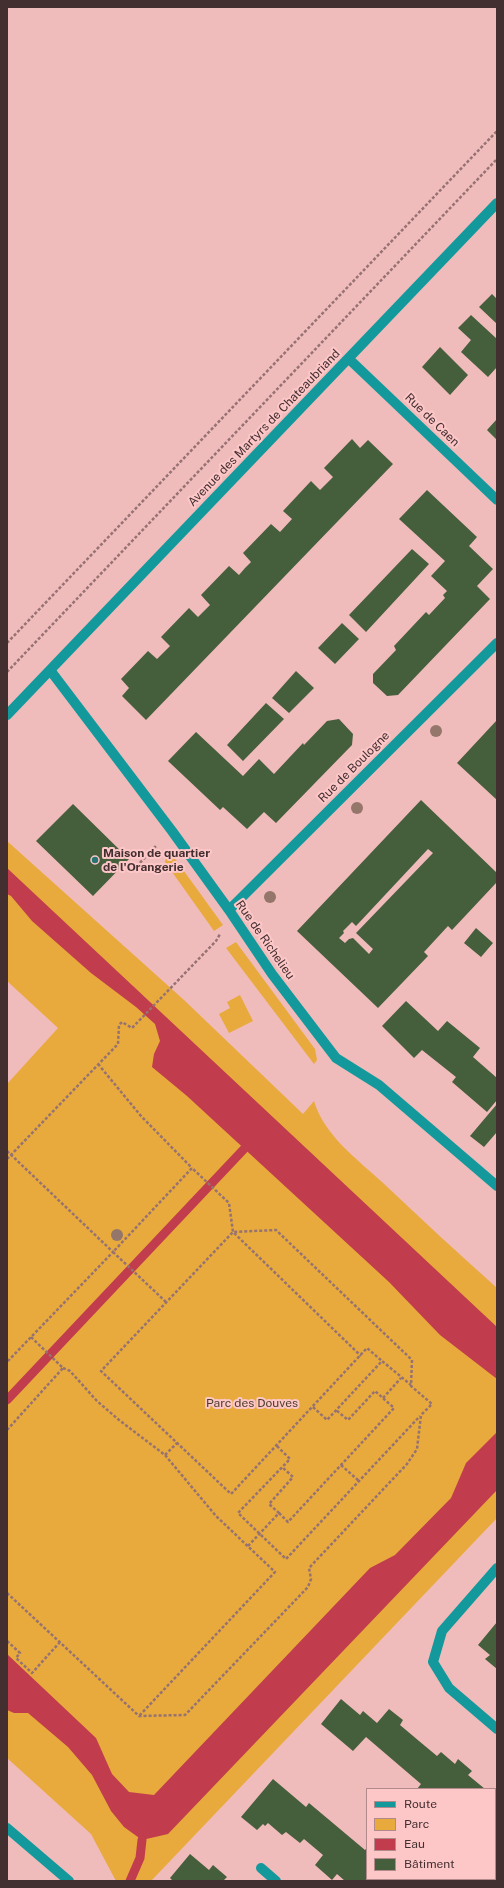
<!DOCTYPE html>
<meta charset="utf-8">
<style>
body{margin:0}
#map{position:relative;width:504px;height:1888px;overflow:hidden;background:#f0bbbb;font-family:"Public Sans",sans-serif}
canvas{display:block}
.frame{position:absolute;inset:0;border:8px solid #442f30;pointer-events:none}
.legend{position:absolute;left:366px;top:1788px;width:130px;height:92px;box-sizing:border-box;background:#fdc7c8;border:1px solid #b38a8b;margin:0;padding:5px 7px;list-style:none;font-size:12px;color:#442f30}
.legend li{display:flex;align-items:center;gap:8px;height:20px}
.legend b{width:20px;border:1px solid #b38a8b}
</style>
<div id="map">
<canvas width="504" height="1888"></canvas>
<div class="frame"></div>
<ul class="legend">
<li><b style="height:5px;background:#13999c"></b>Route</li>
<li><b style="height:11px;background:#e8aa3c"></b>Parc</li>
<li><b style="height:11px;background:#c13c4d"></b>Eau</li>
<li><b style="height:11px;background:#455e3c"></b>Bâtiment</li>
</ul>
</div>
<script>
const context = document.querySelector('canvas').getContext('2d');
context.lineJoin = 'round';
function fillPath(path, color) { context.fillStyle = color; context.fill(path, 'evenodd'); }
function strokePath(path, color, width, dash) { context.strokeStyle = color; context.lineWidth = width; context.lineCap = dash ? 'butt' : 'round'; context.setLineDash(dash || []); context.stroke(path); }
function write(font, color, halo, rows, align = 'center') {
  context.font = font + ' "Public Sans",sans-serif'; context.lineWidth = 4; context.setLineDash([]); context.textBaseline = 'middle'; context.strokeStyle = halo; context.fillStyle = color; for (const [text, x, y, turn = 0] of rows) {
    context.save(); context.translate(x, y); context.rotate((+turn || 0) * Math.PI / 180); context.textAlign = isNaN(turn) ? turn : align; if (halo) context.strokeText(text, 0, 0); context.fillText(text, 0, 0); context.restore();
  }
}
fillPath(new Path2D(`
 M7 841 184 1000 303 1114 314 1101C324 1135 357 1159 382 1182 420 1218 458 1253 497 1288V1518L151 1881H116L91 1834 7 1758V1084L58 1028 7 981Z
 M168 849 223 925 214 931 165 862Z
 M236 942 315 1049 317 1060 314 1064 226 948Z
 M240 995 253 1021 229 1033 219 1014 230 1008 227 1002Z`), '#e8aa3c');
fillPath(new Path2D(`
 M7 868 497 1327V1379L440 1335 389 1282 187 1096 152 1067 154 1054 160 1041 155 1024 136 1007 91 973 32 921 11 896 7 894Z
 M497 1432V1490L168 1834 142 1840 124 1827 111 1811 92 1775 68 1747 28 1713H14L7 1710V1654L96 1738 112 1774 129 1792 154 1795 370 1568 395 1555 451 1498 466 1463Z`), '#c13c4d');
strokePath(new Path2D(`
 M7 1400 244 1149
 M130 1881 140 1858 142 1840`), '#c13c4d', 9);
fillPath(new Path2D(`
 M492 294 497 299V324L479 307Z
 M471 315 497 339V367L488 377 461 352 471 340 458 328Z
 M440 347 468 375 450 395 422 367Z
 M497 419V440L487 430Z
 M352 439 360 448 368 440 393 464 146 720 122 696 129 688 121 679 148 651 157 659 170 646 161 637 189 608 198 617 210 605 201 595 229 566 239 575 245 568 251 562 243 553 271 524 280 532 292 519 283 511 311 481 320 490 333 477 324 468Z
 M427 490 477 537 469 546 493 569 477 586 490 599 398 695 387 696 373 683V674L396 650 394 646 426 612 429 615 445 598 443 595 447 591 431 576 445 561 399 519Z
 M412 549 429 564 366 632 349 615Z
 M342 623 359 639 335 664 318 648Z
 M296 671 314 688 289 713 272 698Z
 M266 703 284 719 243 761 227 745Z
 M339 719 353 734 352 745 276 823 264 812 247 829 223 807 220 810 168 761 196 732 243 776 259 759 274 774 303 743 304 745 327 721Z
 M497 720V800L457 763Z
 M421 800 497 873V882L452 930 448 926 424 952 428 956 378 1008 297 931ZM428 849 433 853 356 933 373 949 369 954 353 938 349 939 345 943 339 938 344 933 343 931 352 922 356 926Z
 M73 804 129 859 93 896 36 841Z
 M476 928 493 943 481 957 464 943Z
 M406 1001 438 1031 447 1021 480 1048 473 1057 497 1078V1100L487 1112 452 1082 456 1077 422 1050 414 1058 382 1026Z
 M497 1104V1132L484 1147 470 1136Z
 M497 1622V1669L485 1659 490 1655 478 1645Z
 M341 1699 360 1715 363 1711 377 1723 389 1709 403 1720 400 1725 419 1741 437 1756 441 1752 455 1764 458 1759 472 1771 468 1775 485 1789H417L421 1784 366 1737 353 1751 321 1724Z
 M273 1779 306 1807 309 1803 365 1850 367 1848V1879H391L393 1881H345L337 1874 332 1880 315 1865 323 1855 304 1839 300 1843 286 1832 282 1835 268 1823 265 1826 263 1824 257 1830 241 1817Z
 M495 1798 497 1799V1840L495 1839Z
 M190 1854 209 1870 213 1865 227 1877 223 1881H173L170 1878Z`), '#455e3c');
strokePath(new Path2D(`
 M7 643 497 131
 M7 672 497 159
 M133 870 157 845
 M98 1064 141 1116 192 1168
 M7 1151 113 1252 7 1362
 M7 1159 118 1044 119 1025 122 1022 132 1028 216 941 220 934
 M166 1302 113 1252 192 1168 229 1203 233 1232 361 1356
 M63 1368 70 1371 97 1401 119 1420 165 1455 216 1516 275 1572 139 1716
 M383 1398 401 1378
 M313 1407 327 1420 382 1361 411 1385
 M7 1430 63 1368 31 1337
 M277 1446 290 1459 238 1513 286 1559 420 1416
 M165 1455 177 1443
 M341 1465 359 1481
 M279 1513 288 1522 394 1408 375 1391 348 1420 336 1410
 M248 1546 279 1513 269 1504 293 1477 282 1467
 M7 1593 139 1716 185 1715 308 1587 311 1579 309 1568 407 1464 417 1449 421 1415 432 1404 411 1386 412 1360 276 1230 233 1232 101 1371 231 1494 367 1348 382 1361
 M7 1641 20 1653 16 1658 32 1673 60 1642`), '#967272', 2.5, [3, 2]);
strokePath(new Path2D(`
 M349 359 497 500
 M50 670 172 831 229 910 272 974 336 1058 379 1085 497 1186
 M7 715 497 203
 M229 910 497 643
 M497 1568 442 1631 433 1662 449 1688 497 1729
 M7 1828 69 1881
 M261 1868 276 1881`), '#13999c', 10);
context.fillStyle = '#95766a';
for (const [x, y] of [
 [436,731],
 [357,808],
 [270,897],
 [117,1235]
]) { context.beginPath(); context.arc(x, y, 6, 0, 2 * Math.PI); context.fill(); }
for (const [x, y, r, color] of [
 [95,860,4,"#287374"]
]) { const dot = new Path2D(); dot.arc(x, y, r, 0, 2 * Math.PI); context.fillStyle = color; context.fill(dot); strokePath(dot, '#fdc7c8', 1.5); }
write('12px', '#442f30', '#fdc7c8', [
 ["Rue de Caen",432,420,44],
 ["Avenue des Martyrs de Chateaubriand",264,428,-46],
 ["Rue de Boulogne",354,767,-45],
 ["Rue de Richelieu",265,940,55]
]);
write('bold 12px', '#442f30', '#fdc7c8', [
 ["Maison de quartier",103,853],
 ["de l'Orangerie",103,867]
], 'left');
write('12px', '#4b3d27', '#fdc7c8', [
 ["Parc des Douves",252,1403]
]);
</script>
